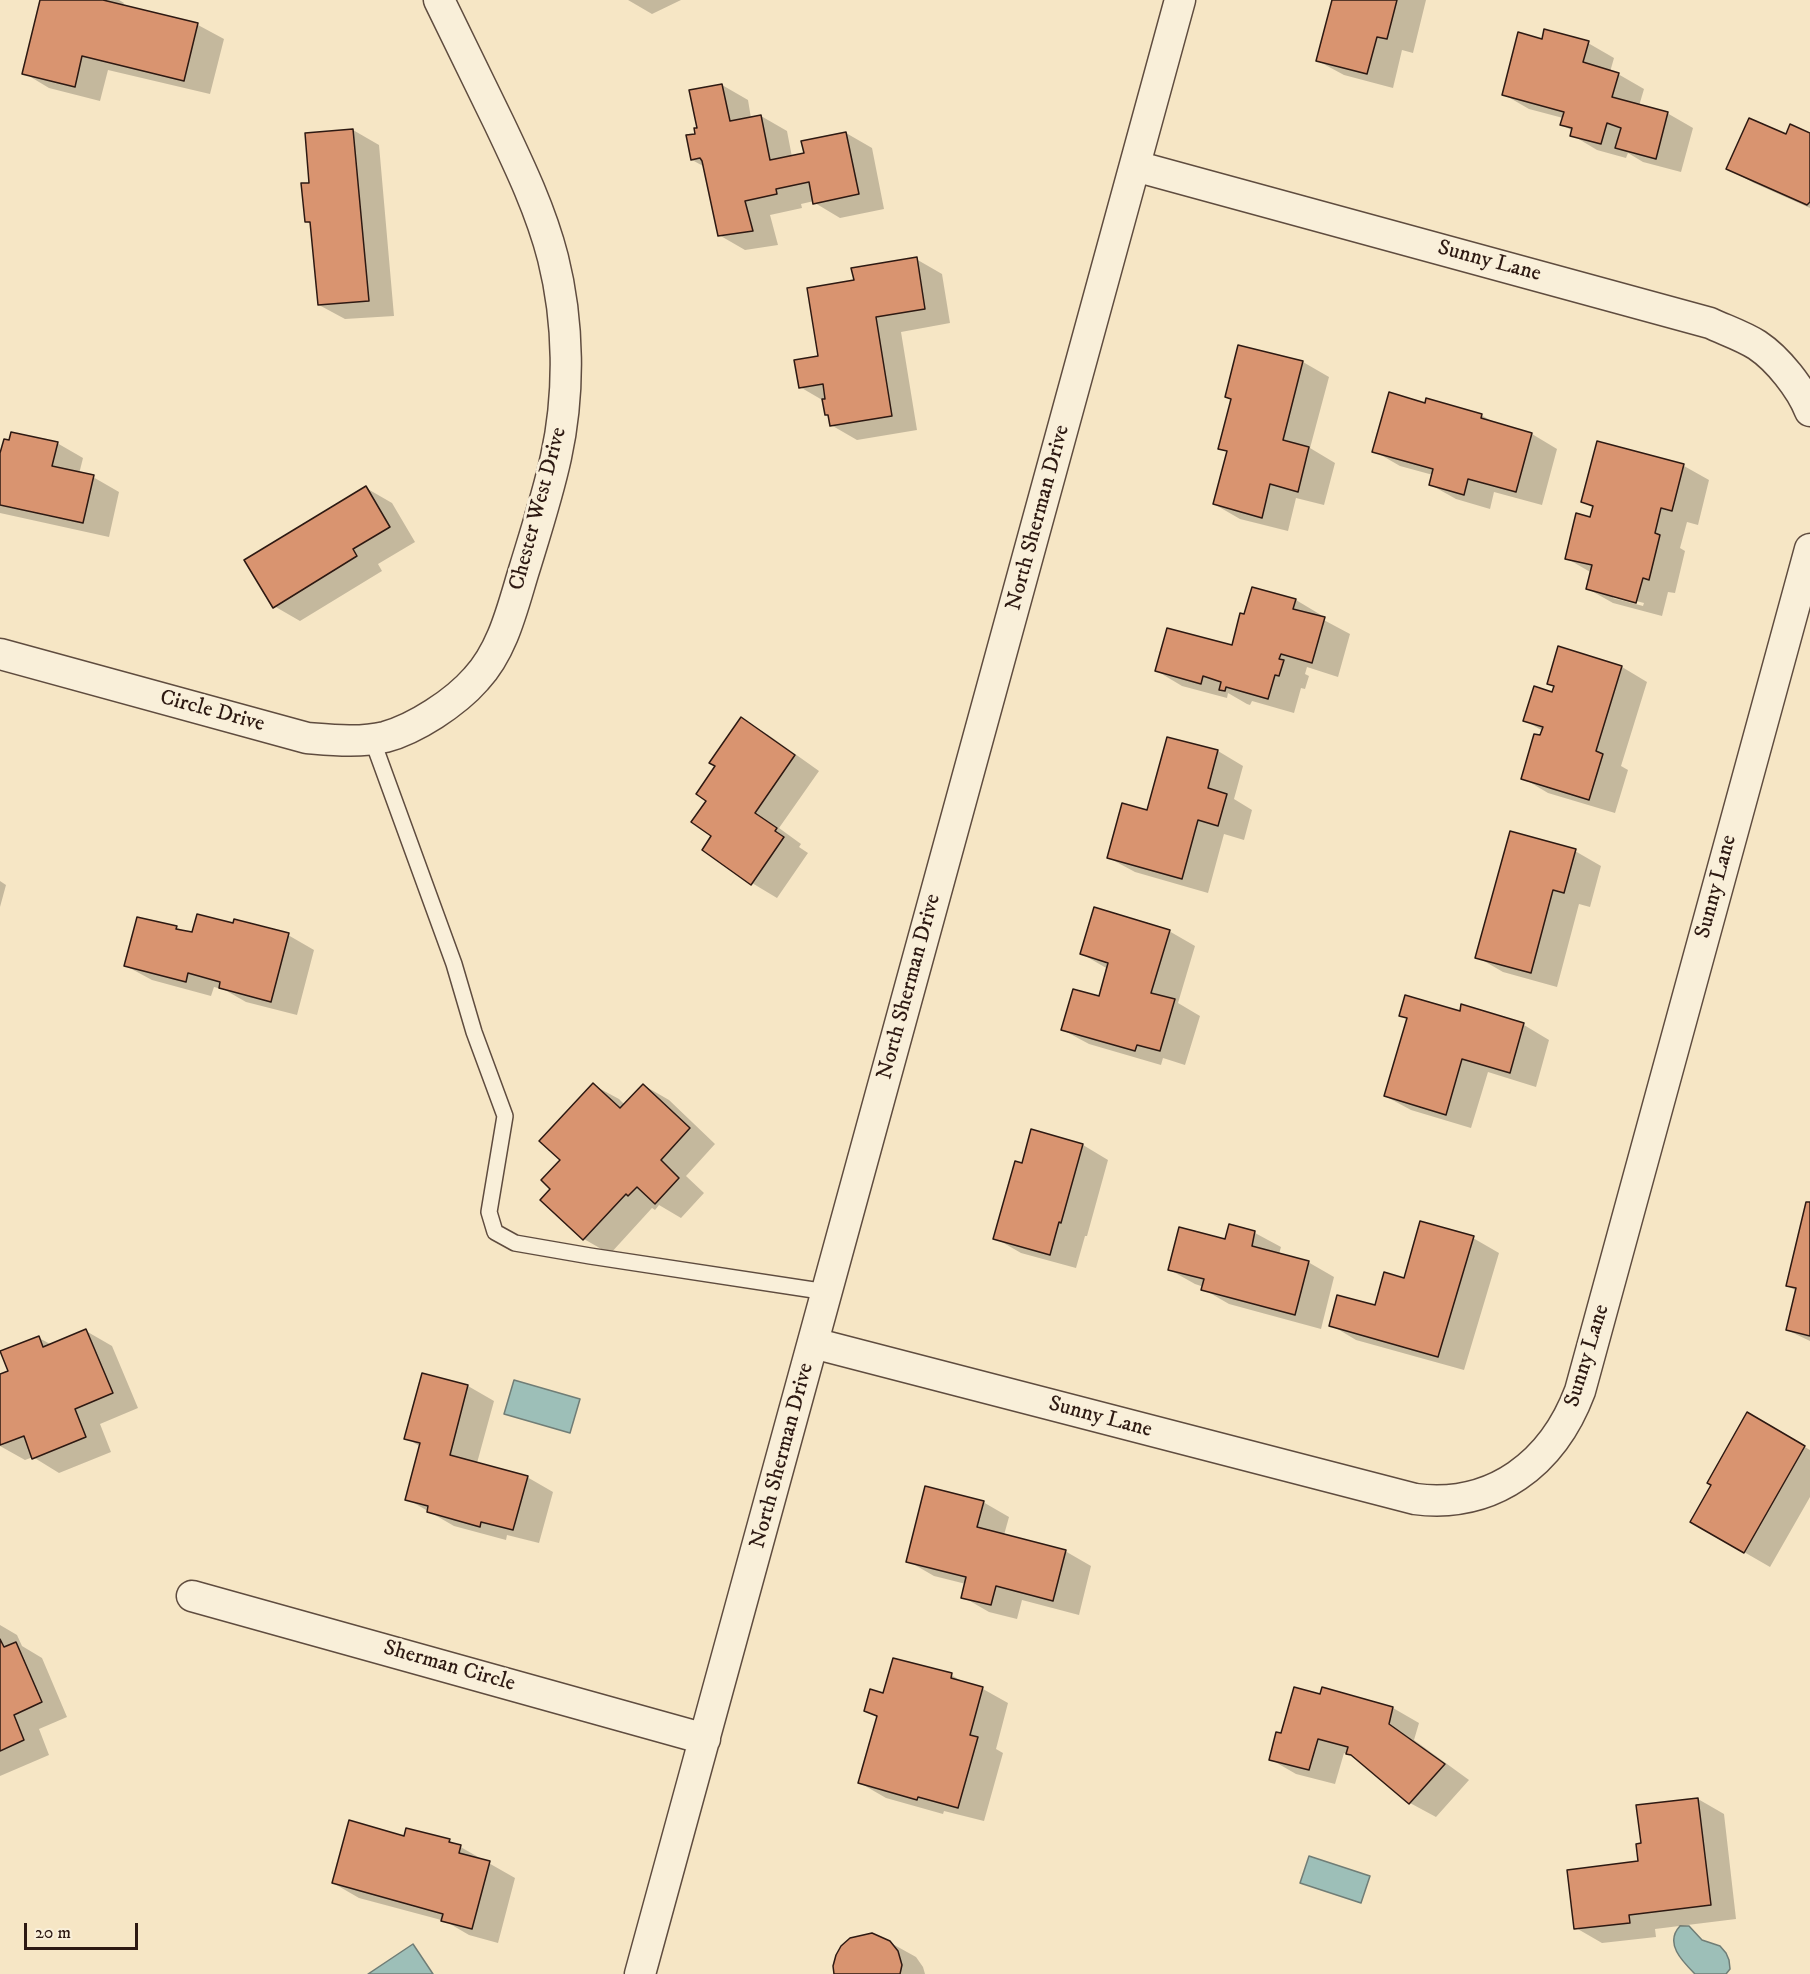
<!DOCTYPE html>
<style>
body{margin:0}
#map{position:relative;width:1810px;height:1974px;overflow:hidden;background:#f6e6c5;font-family:"IM FELL DW Pica",serif}
canvas{display:block}
.scale{position:absolute;left:24px;top:1923px;width:114px;height:27px;box-sizing:border-box;border:3px solid #2d1912;border-top:0;padding-left:8px;font-size:18px;line-height:21px;white-space:nowrap;color:#2d1912;-webkit-text-stroke:4px #f9efd9;paint-order:stroke}
</style>
<div id="map">
<canvas width="1810" height="1974"></canvas>
<div class="scale">20 m</div>
</div>
<script>
const context = document.querySelector('canvas').getContext('2d');
context.lineJoin = 'round';
function fillPath(path, color) { context.fillStyle = color; context.fill(path, 'evenodd'); }
function strokePath(path, color, width, dash) { context.strokeStyle = color; context.lineWidth = width; context.lineCap = dash ? 'butt' : 'round'; context.setLineDash(dash || []); context.stroke(path); }
function write(font, color, halo, rows, align = 'center') {
  context.font = font + ' "IM FELL DW Pica",serif'; context.lineWidth = 6; context.setLineDash([]); context.textBaseline = 'middle'; context.strokeStyle = halo; context.fillStyle = color; for (const [text, x, y, turn = 0] of rows) {
    context.save(); context.translate(x, y); context.rotate((+turn || 0) * Math.PI / 180); context.textAlign = isNaN(turn) ? turn : align; if (halo) context.strokeText(text, 0, 0); context.fillText(text, 0, 0); context.restore();
  }
}
const water = new Path2D(`
 M514 1380 580 1399 570 1433 504 1414Z
 M1309 1856 1370 1876 1361 1903 1300 1883Z
 M1680 1926H1689L1702 1940 1720 1946 1726 1953 1729 1960 1730 1969 1726 1974H1695C1682 1961 1664 1943 1680 1926Z
 M413 1944 433 1974H368Z`);
fillPath(water, '#9dbfb8');
strokePath(water, '#707d76', 1.5);
fillPath(new Path2D(`
 M41 0H119L124 3 122 6 198 25 224 39 210 94 108 70 100 101 49 88 24 73Z
 M628 0H681L652 14Z
 M1333 0H1426L1413 53 1402 50 1393 88 1344 75 1318 61Z
 M1543 40 1588 43 1614 58 1610 72 1618 74 1644 89 1639 106 1667 113 1693 128 1681 172 1643 162 1628 153 1626 158 1597 150 1572 135 1573 131 1562 125 1563 118 1529 109 1503 94Z
 M722 85 748 100 751 118 761 116 787 131 792 157 806 154 846 133 872 148 884 209 840 218 815 203 814 201 801 204 802 208 770 215 778 245 745 250 719 235 705 167 692 160 699 129Z
 M353 130 379 145 394 316 345 319 319 305 312 225 306 221 311 184Z
 M1810 135V208L1754 183 1728 169Z
 M916 259 942 274 950 323 901 332 917 430 857 440 831 425 829 416 826 414 824 401 800 387 820 357 855 282Z
 M1239 346 1303 362 1329 377 1310 448 1335 463 1324 505 1296 498 1288 531 1240 519 1214 504 1228 452 1220 448 1232 399Z
 M1426 404 1481 415 1497 424 1532 434 1557 449 1542 505 1494 492 1490 509 1456 499 1431 485 1433 475 1400 466 1374 451Z
 M57 443 83 458 79 474 93 477 119 492 109 537 0 513V454Z
 M1598 443 1684 466 1709 480 1698 525 1687 522 1680 548 1685 551 1675 593 1668 592 1662 616 1613 603 1588 589 1592 573 1566 558 1591 519 1594 508 1582 502ZM1613 595 1644 603 1643 606 1613 598Z
 M366 488 392 503 415 542 378 564 382 571 300 621 274 606Z
 M1296 600 1321 615 1320 618 1350 634 1338 677 1307 667 1305 674 1309 676 1305 689 1301 688 1294 713 1252 701 1250 705 1247 704 1228 693 1227 698 1182 686 1157 671 1233 647Z
 M1622 667 1647 682 1621 766 1628 770 1615 813 1548 793 1523 778 1543 731 1524 720 1553 693 1555 687 1548 683Z
 M741 719 767 734 819 771 779 828 801 844 799 847 808 853 777 898 752 883 713 836 708 800 717 766Z
 M1218 751 1243 766 1234 799 1252 810 1244 840 1224 834 1208 893 1135 872 1109 858 1148 811Z
 M1575 851 1601 866 1590 907 1579 904 1557 987 1503 972 1477 957Z
 M0 881 6 885 0 907Z
 M139 919 177 928 193 934 288 935 314 950 297 1015 246 1002 225 990 214 987 211 996 152 980 126 966Z
 M1169 931 1195 946 1178 1003 1200 1016 1185 1065 1163 1058 1161 1065 1089 1044 1063 1030 1100 998 1108 969 1082 954Z
 M1462 1006 1524 1025 1549 1040 1536 1087 1488 1072 1471 1128 1411 1110 1385 1096 1408 1020 1401 1015 1461 1013Z
 M593 1085 619 1099 625 1105 643 1085 669 1100 715 1144 686 1176 704 1193 681 1218 659 1205 655 1210 652 1208 610 1254 584 1239 542 1200 553 1188Z
 M1083 1145 1108 1160 1087 1236H1085L1076 1268 1021 1253 995 1238 1023 1164Z
 M1810 1204V1341L1787 1330 1797 1291 1787 1286Z
 M1230 1226 1255 1233 1281 1247 1279 1254 1308 1262 1334 1277 1321 1329 1229 1304 1203 1289 1204 1287 1195 1284 1170 1270 1226 1241Z
 M1473 1238 1499 1253 1464 1370 1356 1340 1331 1325 1376 1307 1405 1280Z
 M86 1331 112 1346 138 1408 100 1424 111 1452 59 1473 33 1457 25 1460 0 1446V1376L10 1372 39 1338 52 1345Z
 M423 1375 468 1386 494 1401 477 1463 527 1477 553 1492 539 1543 507 1535 506 1540 454 1526 407 1499 421 1447 406 1438Z
 M1748 1414 1810 1450V1497L1770 1567 1692 1522Z
 M983 1502 1009 1517 1004 1535 1065 1551 1091 1566 1079 1615 1022 1600 1017 1619 989 1612 963 1597 966 1584 934 1576 908 1561Z
 M0 1625 17 1635 22 1646 42 1658 67 1717 39 1729 49 1755 0 1776Z
 M951 1675 967 1684 983 1689 1008 1703 996 1749 1003 1753 984 1821 944 1811 943 1814 886 1798 860 1783 878 1718 866 1710 884 1694Z
 M1323 1689 1393 1708 1419 1723 1414 1740 1469 1780 1436 1817 1410 1803 1358 1759 1350 1755 1344 1753 1335 1784 1296 1774 1270 1759 1282 1735 1321 1696Z
 M1698 1799 1724 1814 1736 1919 1655 1929 1656 1937 1602 1943 1576 1928 1640 1863 1642 1844Z
 M407 1829 450 1841 515 1878 498 1943 469 1935 445 1921 359 1898 333 1883 405 1838Z
 M889 1942 916 1957 923 1967 925 1974H836Z`), '#0003');
const building = new Path2D(`
 M40 0H103L198 23 184 81 82 56 75 87 22 74Z
 M1332 0H1397L1387 39 1377 37 1367 74 1316 61Z
 M1544 29 1589 41 1583 62 1619 73 1612 97 1668 112 1656 159 1615 148 1621 128 1607 123 1601 144 1570 136 1572 128 1560 125 1564 112 1502 95 1518 32 1542 39Z
 M722 84 730 121 761 115 770 160 804 153 801 141 846 132 859 194 813 204 809 182 776 189 777 194 745 201 753 231 718 236 702 161 700 158 691 160 686 135 695 134 694 128H697L689 90Z
 M1749 118 1786 134 1790 124 1810 133V202L1807 205 1726 169Z
 M353 129 369 301 318 305 310 222H305L301 183H309L305 133Z
 M917 257 925 309 876 317 892 416 830 426 828 415H825L822 399H825L823 384 799 388 794 360 818 356 807 288 854 280 851 268Z
 M1238 345 1303 361 1283 440 1309 447 1298 492 1270 484 1262 518 1213 504 1227 451 1218 449 1231 399 1225 397Z
 M1389 392 1425 403 1426 398 1482 414 1481 418 1532 433 1516 492 1468 479 1464 495 1429 485 1433 469 1372 452Z
 M11 432 58 442 52 466 94 475 83 523 0 505V453L4 439 9 440Z
 M1597 441 1684 464 1672 511 1661 508 1655 533 1660 535 1649 580 1643 578 1636 603 1586 589 1592 565 1565 559 1576 513 1590 517 1593 506 1581 502Z
 M366 486 390 527 353 549 357 556 273 608 244 560Z
 M1252 587 1296 599 1293 609 1325 617 1312 663 1281 654 1279 659 1284 660 1279 676 1275 675 1268 699 1226 687 1225 691 1219 690 1221 682 1203 676 1201 684 1155 671 1167 628 1232 645 1240 613 1244 614Z
 M1558 646 1622 666 1596 751 1603 754 1589 800 1521 779 1534 734 1540 735 1543 727 1523 721 1534 686 1552 692 1554 686 1547 684Z
 M741 717 795 755 755 813 777 828 775 831 784 837 751 885 702 850 711 836 691 822 706 801 696 794 715 766 709 763Z
 M1167 737 1218 750 1208 788 1227 794 1218 826 1198 820 1182 879 1107 858 1122 803 1147 810Z
 M1510 831 1576 849 1564 893 1553 890 1531 973 1475 958Z
 M1094 907 1170 930 1151 993 1175 999 1160 1051 1137 1045 1135 1051 1061 1030 1073 989 1099 996 1108 963 1080 954Z
 M197 914 233 923 234 919 289 933 271 1002 219 988 220 982 188 973 186 982 124 966 137 917 177 926 176 929 192 932Z
 M1405 995 1460 1011 1461 1004 1524 1023 1510 1073 1462 1059 1446 1115 1384 1096 1407 1018 1399 1016Z
 M593 1083 620 1108 643 1084 690 1128 661 1160 679 1178 655 1204 637 1187 628 1196 626 1194 583 1240 540 1200 550 1189 541 1180 560 1160 539 1141Z
 M1031 1129 1083 1144 1061 1223 1059 1222 1050 1255 993 1239 1015 1161 1022 1163Z
 M1806 1202H1810V1336L1786 1330 1796 1288 1786 1286Z
 M1420 1221 1474 1236 1438 1357 1329 1326 1337 1295 1375 1305 1384 1272 1404 1278Z
 M1229 1224 1255 1231 1252 1246 1309 1261 1295 1315 1201 1290 1204 1279 1168 1270 1179 1227 1225 1239Z
 M86 1329 113 1393 75 1409 86 1437 32 1459 24 1436 0 1445V1374L8 1371 0 1351 39 1336 43 1347Z
 M422 1373 468 1385 450 1455 528 1476 513 1530 481 1522 480 1527 427 1512 428 1506 405 1500 420 1443 404 1439Z
 M1747 1412 1805 1446 1744 1553 1690 1522 1711 1485 1707 1483Z
 M925 1486 984 1501 977 1527 1066 1550 1053 1601 996 1586 991 1605 961 1598 966 1577 906 1562Z
 M0 1639 4 1647 16 1642 42 1702 14 1715 24 1740 0 1751Z
 M893 1658 952 1673 951 1678 983 1687 970 1735 978 1737 958 1808 918 1797 917 1800 858 1783 877 1716 864 1711 870 1689 883 1693Z
 M1294 1687 1320 1694 1322 1687 1393 1707 1389 1724 1445 1764 1409 1804 1351 1755 1346 1754 1348 1747 1318 1739 1309 1770 1269 1760 1276 1732 1281 1733Z
 M1698 1798 1711 1905 1629 1915 1630 1923 1574 1929 1567 1870 1638 1861 1636 1844 1641 1843 1636 1805Z
 M349 1820 404 1836 406 1828 450 1839 449 1842 461 1845 459 1853 490 1861 472 1929 441 1921 443 1914 332 1883Z
 M872 1933 890 1941 898 1951 902 1965 900 1974H834L833 1966 836 1955 841 1946 850 1938Z`);
fillPath(building, '#d99470');
strokePath(building, '#2d1912', 1.5);
const lane = new Path2D(`
 M372 739 454 964 474 1032 505 1116 489 1212 495 1232 515 1243 590 1256 827 1292`);
const street = new Path2D(`
 M1135 166 1710 323C1725 330 1743 336 1757 345 1778 359 1801 388 1810 411
 M0 654 307 738C332 740 360 743 385 737 415 729 455 703 476 679 504 649 513 605 525 567 536 531 548 494 556 457 570 393 569 322 553 258 541 211 520 167 499 123 479 82 459 41 439 0
 M813 1343 1415 1499C1494 1509 1553 1463 1580 1391L1810 549
 M192 1596 705 1739
 M640 1974 1180 0`);
strokePath(lane, '#5f4c3f', 18);
strokePath(street, '#5f4c3f', 33);
strokePath(lane, '#f9efd9', 15);
strokePath(street, '#f9efd9', 30);
write('22px', '#2d1912', '#f9efd9', [
 ["Sunny Lane",1489,262,15],
 ["Chester West Drive",539,509,-75],
 ["North Sherman Drive",1039,518,-75],
 ["Circle Drive",212,712,15],
 ["Sunny Lane",1717,887,-75],
 ["North Sherman Drive",910,987,-75],
 ["Sunny Lane",1588,1356,-73],
 ["Sunny Lane",1100,1418,15],
 ["North Sherman Drive",783,1456,-75],
 ["Sherman Circle",449,1667,16]
]);
</script>
